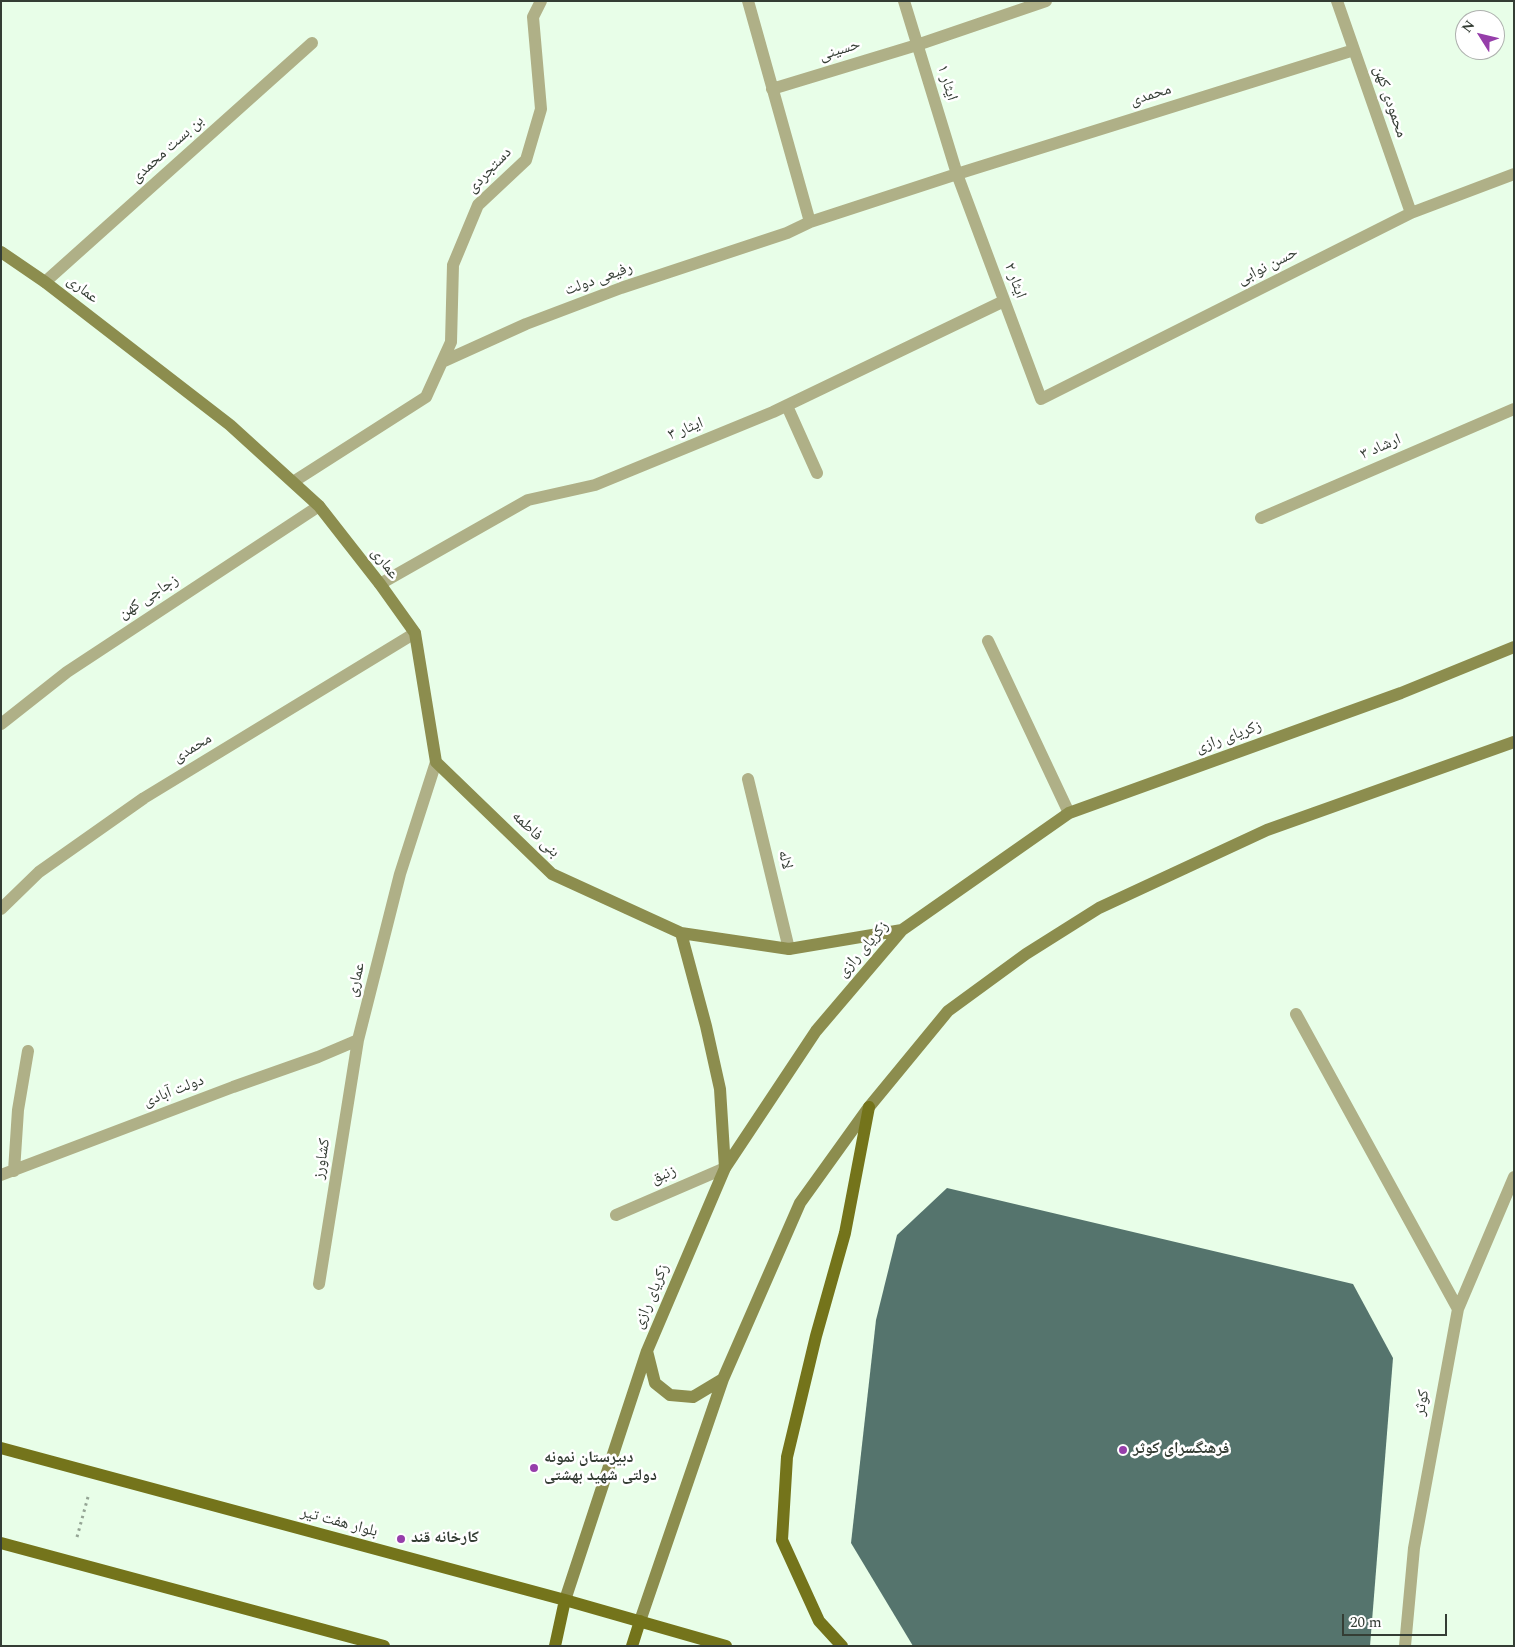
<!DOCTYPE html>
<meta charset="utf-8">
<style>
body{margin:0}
#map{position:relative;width:1515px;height:1647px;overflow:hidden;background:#e8fee8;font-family:Spectral,serif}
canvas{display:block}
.frame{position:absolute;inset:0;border:2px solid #343d34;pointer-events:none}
.north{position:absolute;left:1455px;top:10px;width:50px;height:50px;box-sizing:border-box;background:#fff;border:1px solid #aeb1ae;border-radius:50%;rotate:306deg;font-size:14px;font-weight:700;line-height:20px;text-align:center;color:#343d34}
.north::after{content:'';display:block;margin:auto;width:18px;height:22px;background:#963eaa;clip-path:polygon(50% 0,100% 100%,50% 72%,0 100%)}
.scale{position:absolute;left:1342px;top:1614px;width:105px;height:22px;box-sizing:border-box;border:2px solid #343d34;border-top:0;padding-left:6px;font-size:15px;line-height:18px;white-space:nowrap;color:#343d34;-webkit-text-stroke:4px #fff;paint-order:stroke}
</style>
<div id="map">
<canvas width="1515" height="1647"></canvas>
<div class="frame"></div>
<div class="north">N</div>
<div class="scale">20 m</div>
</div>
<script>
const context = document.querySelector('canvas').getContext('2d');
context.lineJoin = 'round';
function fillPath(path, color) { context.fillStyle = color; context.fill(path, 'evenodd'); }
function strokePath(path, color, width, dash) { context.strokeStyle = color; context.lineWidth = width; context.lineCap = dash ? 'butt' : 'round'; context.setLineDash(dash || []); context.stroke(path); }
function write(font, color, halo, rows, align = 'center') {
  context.font = font + ' Spectral,"Noto Naskh Arabic",serif'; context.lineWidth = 5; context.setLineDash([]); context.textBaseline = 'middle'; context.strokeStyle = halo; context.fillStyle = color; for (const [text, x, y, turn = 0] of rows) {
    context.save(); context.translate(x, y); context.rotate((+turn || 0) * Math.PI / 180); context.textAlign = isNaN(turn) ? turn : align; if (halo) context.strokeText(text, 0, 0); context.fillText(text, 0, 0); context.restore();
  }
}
fillPath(new Path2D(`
 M947 1188 1353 1284 1393 1358 1370 1646H913L851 1543 876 1320 897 1235Z`), '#55746d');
strokePath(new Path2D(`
 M77 1537 88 1497`), '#94a494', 3, [2.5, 4]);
strokePath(new Path2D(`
 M748 1 810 222
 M904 1 957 174 1041 399 1411 213 1514 174
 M1337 1 1411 213
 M772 89 917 45 1046 1
 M45 282 312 43
 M442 362 526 324 621 288 787 233 810 222 957 174 1354 50
 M787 406 817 473
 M293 482 426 397 451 342 453 265 478 205 526 160 541 109 533 17 541 1
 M1261 518 1514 409
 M380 584 528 500 595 485 773 412 1004 301
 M988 641 1069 813
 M1 724 67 672 319 506
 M748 779 789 949
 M1 909 39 872 144 798 415 633
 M1296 1014 1458 1309
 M14 1171 18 1110 28 1051
 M1 1175 233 1087 318 1057 358 1040
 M616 1215 725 1168
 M319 1284 358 1040 400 874 436 762
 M1405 1646 1414 1548 1458 1309 1514 1177`), '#afb087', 12);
strokePath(new Path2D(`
 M1 252 45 282 230 425 319 506 380 584 415 633 436 762 552 874 681 933 789 949 902 930
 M681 933 706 1026 720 1089 725 1168
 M647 1351 655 1383 670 1395 693 1397 723 1379
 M565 1600 647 1351 725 1168 816 1031 902 930 1069 813 1401 693 1514 647
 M640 1621 723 1379 800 1203 869 1107 948 1011 1026 954 1099 908 1267 830 1514 742`), '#8c8d4e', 12);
strokePath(new Path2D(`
 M1 1448 565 1600 726 1646
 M1 1543 384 1646
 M555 1646 565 1600
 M632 1646 640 1621
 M842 1646 819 1621 782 1540 787 1457 816 1336 845 1233 869 1107`), '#74741b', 12);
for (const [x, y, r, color] of [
 [1123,1450,5,"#963eaa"],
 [534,1468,5,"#963eaa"],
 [401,1539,5,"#963eaa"]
]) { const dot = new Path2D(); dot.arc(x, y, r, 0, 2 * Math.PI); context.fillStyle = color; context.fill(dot); strokePath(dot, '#fff', 2); }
write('16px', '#343d34', '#fff', [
 ["حسینی",840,51,-17],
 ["۱ ایثار",946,83,73],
 ["محمدی",1151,96,-17],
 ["محمودی کهن",1389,102,71],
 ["بن بست محمدی",168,150,-42],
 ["دستجردی",490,171,-46],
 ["حسن نوابی",1268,267,-27],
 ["رفیعی دولت",599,280,-20],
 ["ایثار ۲",1014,281,70],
 ["عماری",82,290,38],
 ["ایثار ۳",686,430,-22],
 ["ارشاد ۳",1381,448,-23],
 ["عماری",384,564,53],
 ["زجاجی کهن",149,598,-33],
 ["زکریای رازی",1229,738,-20],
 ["محمدی",193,749,-31],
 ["بنی فاطمه",535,835,44],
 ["لاله",784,860,77],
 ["زکریای رازی",864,950,-49],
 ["عماری",357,980,-76],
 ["دولت آبادی",174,1092,-21],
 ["کشاورز",323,1159,-81],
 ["زنبق",664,1176,-23],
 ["زکریای رازی",652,1297,-67],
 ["کوثر",1423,1403,-80],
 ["بلوار هفت تیر",339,1523,15]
]);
write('bold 16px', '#343d34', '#fff', [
 ["فرهنگسرای کوثر",1133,1450],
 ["دبیرستان نمونه",544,1459],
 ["دولتی شهید بهشتی",544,1477],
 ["کارخانه قند",411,1539]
], 'left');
</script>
